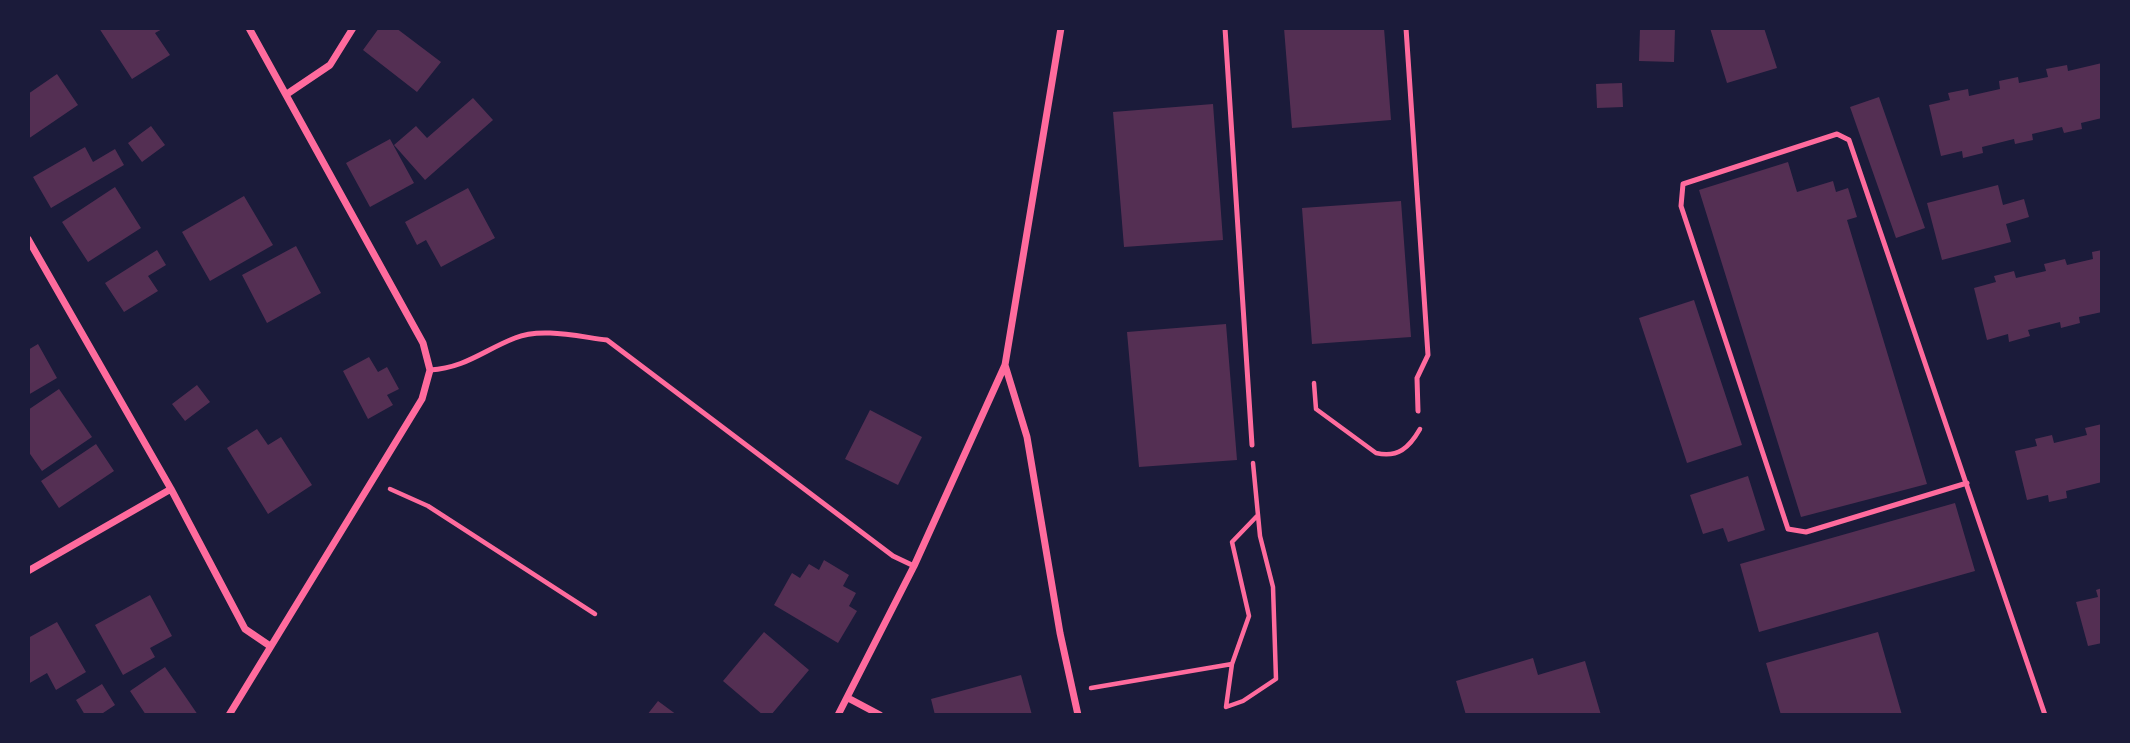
<!DOCTYPE html>
<style>
body{margin:0}
#map{position:relative;width:2130px;height:743px;overflow:hidden;background:#1b1b3a;font-family:Mulish,sans-serif}
canvas{display:block}
.frame{position:absolute;inset:0;border:30px solid #1b1b3a;pointer-events:none}
</style>
<div id="map">
<canvas width="2130" height="743"></canvas>
<div class="frame"></div>
</div>
<script>
const context = document.querySelector('canvas').getContext('2d');
context.lineJoin = 'round';
function fillPath(path, color) { context.fillStyle = color; context.fill(path, 'evenodd'); }
function strokePath(path, color, width, dash) { context.strokeStyle = color; context.lineWidth = width; context.lineCap = dash ? 'butt' : 'round'; context.setLineDash(dash || []); context.stroke(path); }
fillPath(new Path2D(`
 M99 28H164L155 33 170 55 132 79Z
 M379 28H396L441 62 417 92 363 50Z
 M1284 28H1384L1391 120 1292 128Z
 M1640 28H1675L1674 62 1639 61Z
 M1710 28H1764L1777 68 1727 83Z
 M2102 63V118L2081 123 2082 129 2064 133 2062 127 2032 134 2033 140 2015 144 2014 139 1982 147 1983 153 1963 158 1962 151 1941 156 1929 105 1950 100 1948 93 1968 89 1969 96 2000 89 1999 81 2018 77 2019 83 2048 77 2046 69 2067 65 2068 71Z
 M57 74 78 105 28 139V94Z
 M1622 83 1623 107 1597 108 1596 84Z
 M1879 97 1925 228 1896 238 1850 107Z
 M473 98 493 120 425 180 394 145 416 126 427 138Z
 M1213 104 1223 240 1124 247 1113 112Z
 M151 126 165 145 142 162 128 143Z
 M390 139 414 183 370 207 346 163Z
 M85 147 93 162 115 149 124 165 51 208 33 177Z
 M1788 162 1797 192 1833 181 1836 192 1848 188 1857 217 1847 220 1927 484 1801 517 1699 190Z
 M1998 185 2003 205 2024 199 2029 217 2006 224 2011 242 1942 260 1927 203Z
 M115 187 141 228 88 262 62 222Z
 M468 188 495 238 441 267 426 240 417 245 405 222Z
 M244 196 273 245 210 281 182 232Z
 M1401 201 1411 337 1312 344 1302 208Z
 M296 246 321 293 267 323 242 275Z
 M157 250 166 265 148 276 158 291 124 312 105 283Z
 M2102 250V312L2079 317 2080 323 2061 328 2060 322 2028 330 2030 336 2009 342 2008 334 1987 340 1974 288 1996 282 1994 276 2014 271 2016 278 2046 271 2044 264 2065 259 2067 265 2093 259 2092 252Z
 M1694 300 1742 445 1687 463 1639 318Z
 M1226 324 1237 460 1139 467 1127 332Z
 M38 344 57 378 28 395V350Z
 M369 357 378 372 387 367 399 389 387 395 393 405 368 419 343 371Z
 M197 385 210 402 185 421 172 404Z
 M59 389 92 437 42 471 28 451V410Z
 M870 410 922 437 898 485 845 459Z
 M2102 424V482L2066 491 2067 498 2049 502 2048 495 2027 500 2015 451 2037 446 2035 439 2052 435 2054 443 2087 435 2085 428Z
 M257 429 268 445 281 437 312 485 268 514 227 448Z
 M96 444 114 471 59 508 41 481Z
 M1748 476 1765 530 1728 542 1723 528 1703 534 1690 495Z
 M1955 503 1975 571 1759 632 1740 564Z
 M824 560 849 575 843 586 856 593 849 606 857 611 838 643 774 605 792 573 800 578 809 564 819 570Z
 M2102 588V643L2088 646 2076 602 2098 597 2096 590Z
 M150 595 172 636 150 648 155 657 123 675 95 625Z
 M57 622 86 672 56 690 47 673 28 684V638Z
 M764 632 809 670 771 715H763L723 681Z
 M1878 632 1902 715H1781L1766 663Z
 M1533 658 1538 675 1585 661 1601 715H1466L1456 681Z
 M165 667 198 715H146L130 691Z
 M1021 675 1032 715H935L931 699Z
 M102 684 115 705 100 715H85L76 700Z
 M658 701 677 715H647Z`), '#542f53');
strokePath(new Path2D(`
 M1314 383 1316 409 1376 453C1398 458 1409 448 1420 429
 M1253 463 1260 536 1273 587 1276 679 1243 701 1226 707 1232 664 1249 616 1232 542 1258 515
 M390 489 428 506 595 614
 M1091 688 1232 664`), '#ff6b9d', 4.5);
strokePath(new Path2D(`
 M1225 28 1252 445
 M1406 28 1428 355 1417 378 1418 411
 M430 370C465 368 484 350 515 338 541 327 580 337 607 340L893 556 914 566
 M1967 483 1806 532 1788 529 1681 206 1683 184 1837 134 1849 140 2045 715`), '#ff6b9d', 5);
strokePath(new Path2D(`
 M287 94 330 65 353 28
 M28 239 171 489 245 629 270 646
 M1005 365 1027 437 1060 633 1078 715
 M28 571 171 489
 M848 698 880 715
 M229 715 422 399 430 370 423 343 249 28
 M838 715 914 566 1005 365 1061 28`), '#ff6b9d', 7);
</script>
